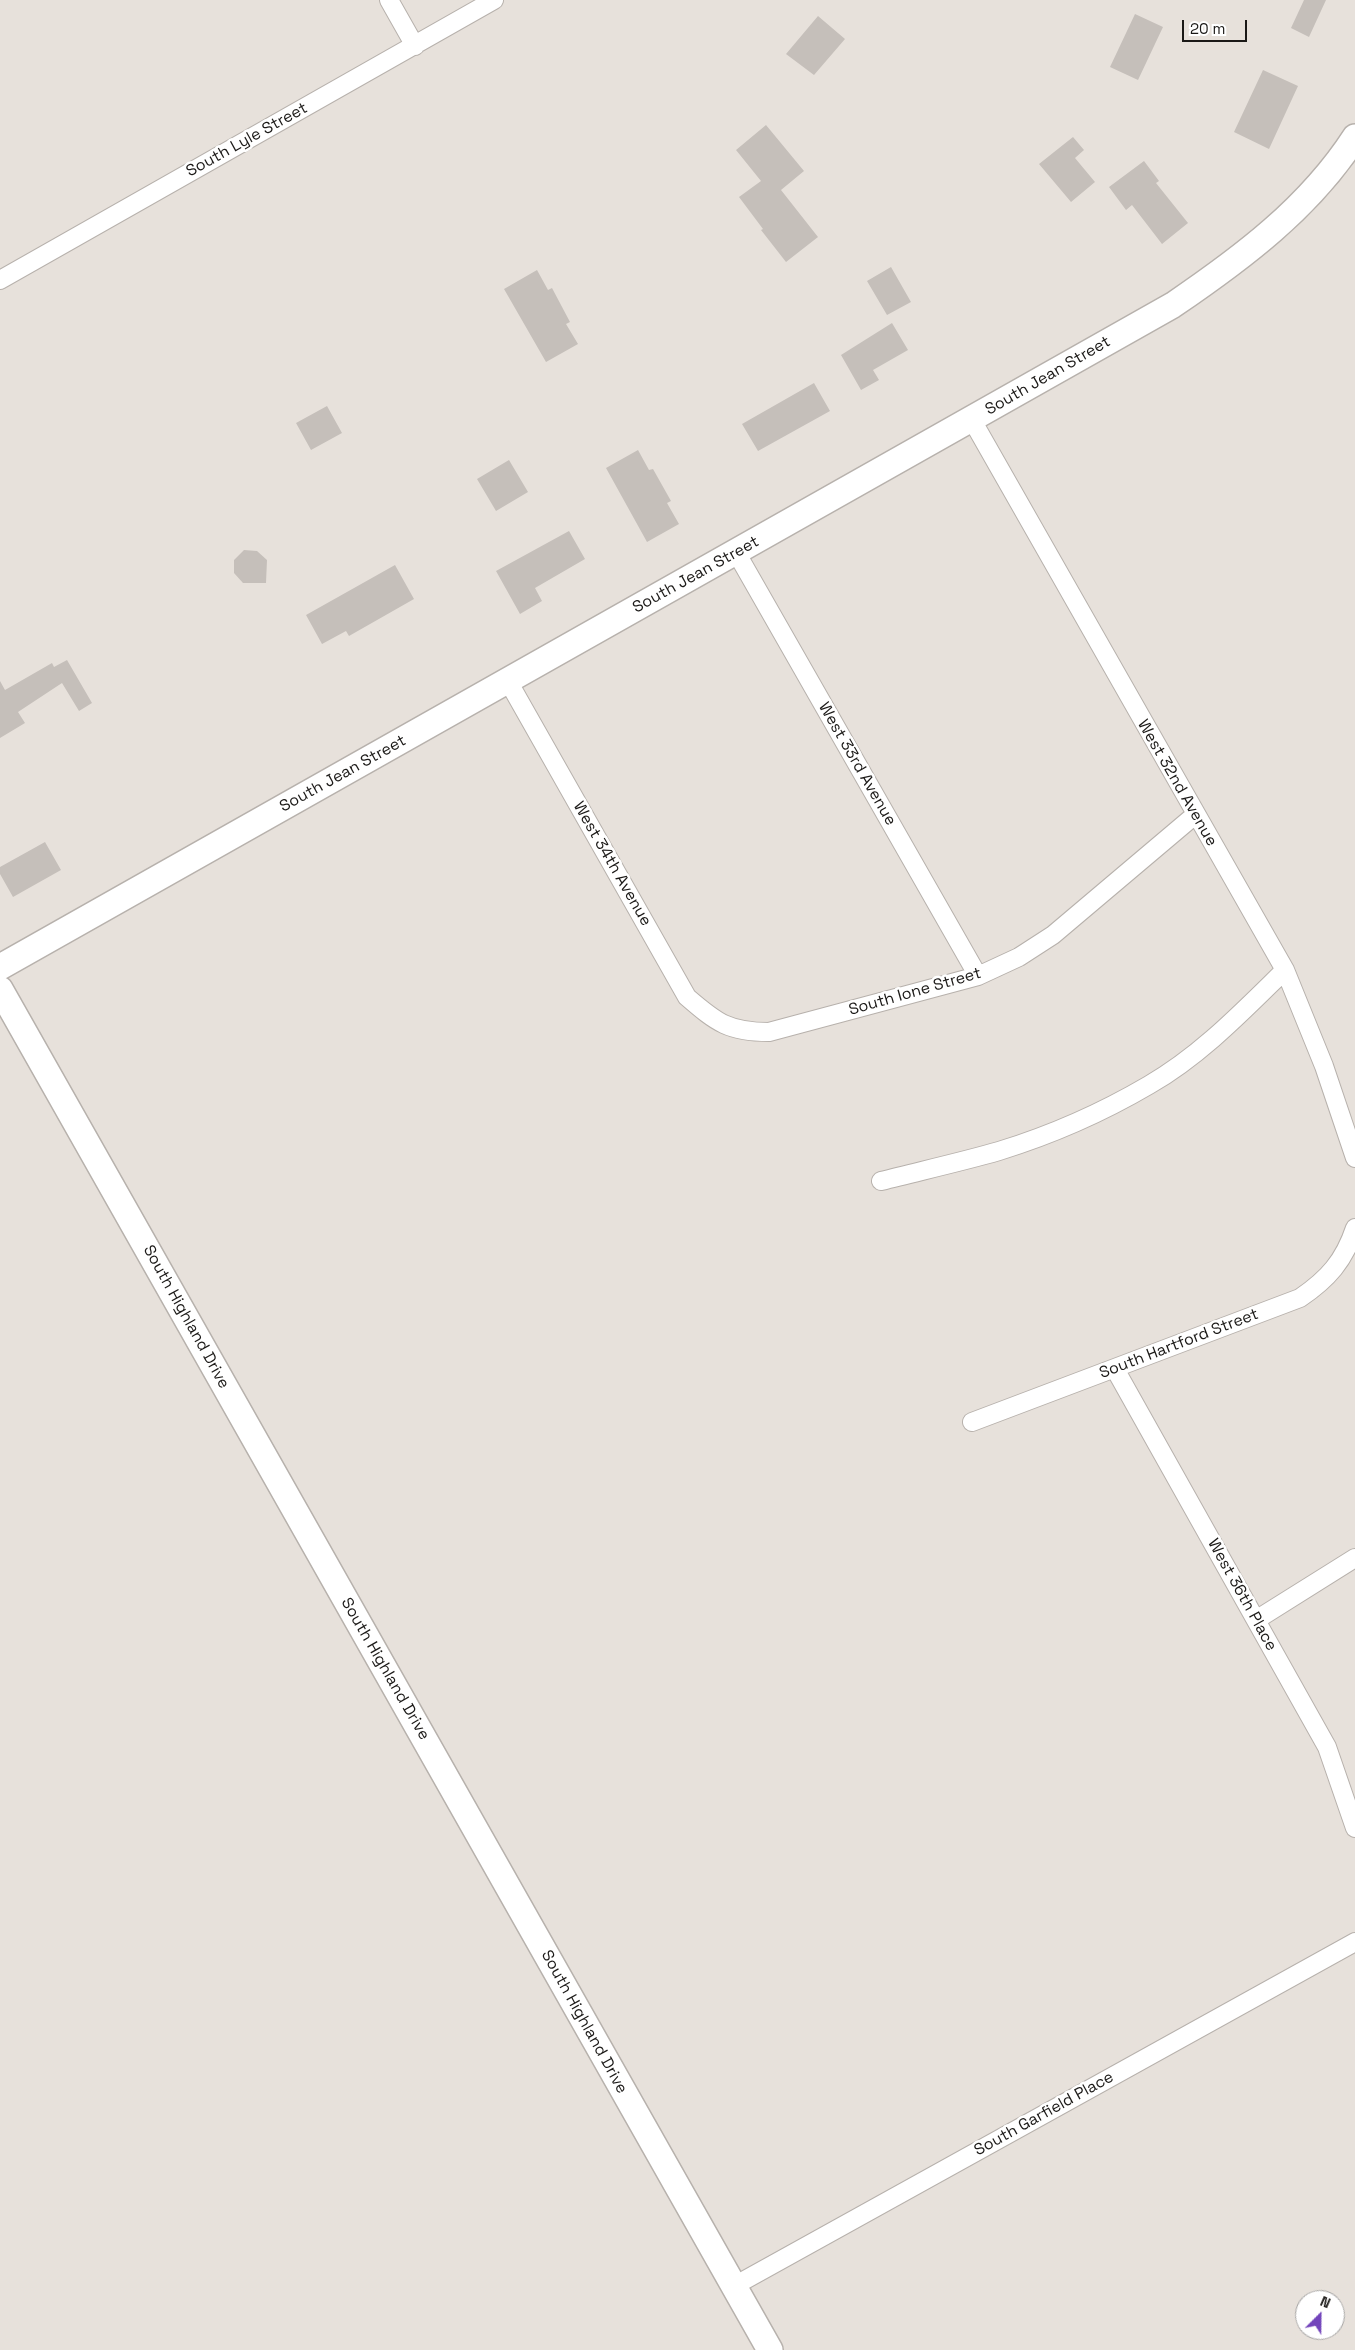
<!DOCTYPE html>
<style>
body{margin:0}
#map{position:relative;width:1355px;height:2350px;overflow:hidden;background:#e7e1db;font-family:"Space Grotesk",sans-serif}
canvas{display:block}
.north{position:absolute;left:1295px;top:2290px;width:50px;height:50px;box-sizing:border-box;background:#fff;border:1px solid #a4a3a2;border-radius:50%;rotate:23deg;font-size:14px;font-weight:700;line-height:20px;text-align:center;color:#1b1917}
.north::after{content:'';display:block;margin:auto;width:18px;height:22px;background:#7244bb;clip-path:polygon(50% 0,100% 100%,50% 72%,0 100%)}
.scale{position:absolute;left:1182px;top:20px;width:65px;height:22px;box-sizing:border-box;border:2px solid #1b1917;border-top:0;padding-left:6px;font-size:15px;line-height:18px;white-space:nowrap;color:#1b1917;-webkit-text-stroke:4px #fff;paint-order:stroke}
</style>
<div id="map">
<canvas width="1355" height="2350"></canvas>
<div class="north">N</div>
<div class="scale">20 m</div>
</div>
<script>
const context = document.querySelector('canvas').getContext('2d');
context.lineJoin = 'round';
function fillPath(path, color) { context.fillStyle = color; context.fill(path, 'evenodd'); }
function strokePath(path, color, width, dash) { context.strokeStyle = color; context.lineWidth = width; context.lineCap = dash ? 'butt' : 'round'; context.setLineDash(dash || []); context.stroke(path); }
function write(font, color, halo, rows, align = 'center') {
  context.font = font + ' "Space Grotesk",sans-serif'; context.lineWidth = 5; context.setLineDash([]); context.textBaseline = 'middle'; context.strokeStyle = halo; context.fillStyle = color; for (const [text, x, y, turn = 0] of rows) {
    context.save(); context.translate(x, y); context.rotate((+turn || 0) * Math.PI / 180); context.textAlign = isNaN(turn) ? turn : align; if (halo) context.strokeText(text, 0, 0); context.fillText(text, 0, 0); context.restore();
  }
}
fillPath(new Path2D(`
 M1304 0H1326L1309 37 1291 28Z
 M1135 14 1163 27 1138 80 1110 67Z
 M818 16 845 39 814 75 786 54Z
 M1263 70 1298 86 1269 149 1234 132Z
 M766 125 804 171 781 190 818 237 786 262 761 230 763 229 739 197 761 181 736 150Z
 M1073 137 1084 150 1075 158 1095 182 1071 202 1039 164Z
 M1144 161 1159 181 1156 183 1188 223 1162 244 1132 205 1126 210 1109 187Z
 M891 267 911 302 887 315 867 281Z
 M537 270 548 290 552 288 570 322 566 324 578 344 546 362 504 289Z
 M892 323 908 350 873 370 879 380 861 390 841 355Z
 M814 383 830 411 758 451 742 424Z
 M327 406 342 433 311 450 296 423Z
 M638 450 649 470 653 469 671 501 667 503 679 524 647 542 606 468Z
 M509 460 528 492 496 511 477 479Z
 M569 531 585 559 535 588 542 601 520 614 496 571Z
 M244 550 257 551 267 560 266 583H243L234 573V560Z
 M395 565 414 599 349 636 346 631 322 644 306 615Z
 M67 660 92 703 79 711 62 683 18 712 25 723 0 738V681L5 690 52 663 54 667Z
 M45 842 61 870 13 897 0 874V867Z`), '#c5bfba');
const street = new Path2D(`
 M389 0 415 46
 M0 280 494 0
 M972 420 1285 970 1324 1066 1355 1158
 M736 552 978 976
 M508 681 687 997C717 1023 729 1032 769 1032L978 976 1019 957 1053 935 1195 815
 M881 1181C920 1171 961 1162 999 1151 1051 1135 1103 1112 1149 1085 1200 1056 1243 1011 1285 970
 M1115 1369 1327 1747 1355 1828
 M972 1422 1300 1298C1328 1279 1344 1261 1355 1228
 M1256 1620 1355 1558
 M734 2286 1355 1942`);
const secondary = new Path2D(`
 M0 967 1173 305C1242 258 1309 208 1355 137
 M0 989 770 2350`);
strokePath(street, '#b7b1ac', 20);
strokePath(secondary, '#b7b1ac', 28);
strokePath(street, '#fff', 18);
strokePath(secondary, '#fff', 25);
write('16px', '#1b1917', '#fff', [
 ["South Lyle Street",247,140,-29],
 ["South Jean Street",1048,376,-30],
 ["South Jean Street",696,575,-29],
 ["West 33rd Avenue",857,764,60],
 ["South Jean Street",343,774,-29],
 ["West 32nd Avenue",1177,783,60],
 ["West 34th Avenue",612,864,60],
 ["South Ione Street",915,992,-16],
 ["South Highland Drive",186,1317,61],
 ["South Hartford Street",1179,1344,-21],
 ["West 36th Place",1242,1595,61],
 ["South Highland Drive",385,1669,60],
 ["South Highland Drive",584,2022,61],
 ["South Garfield Place",1044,2114,-29]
]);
</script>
